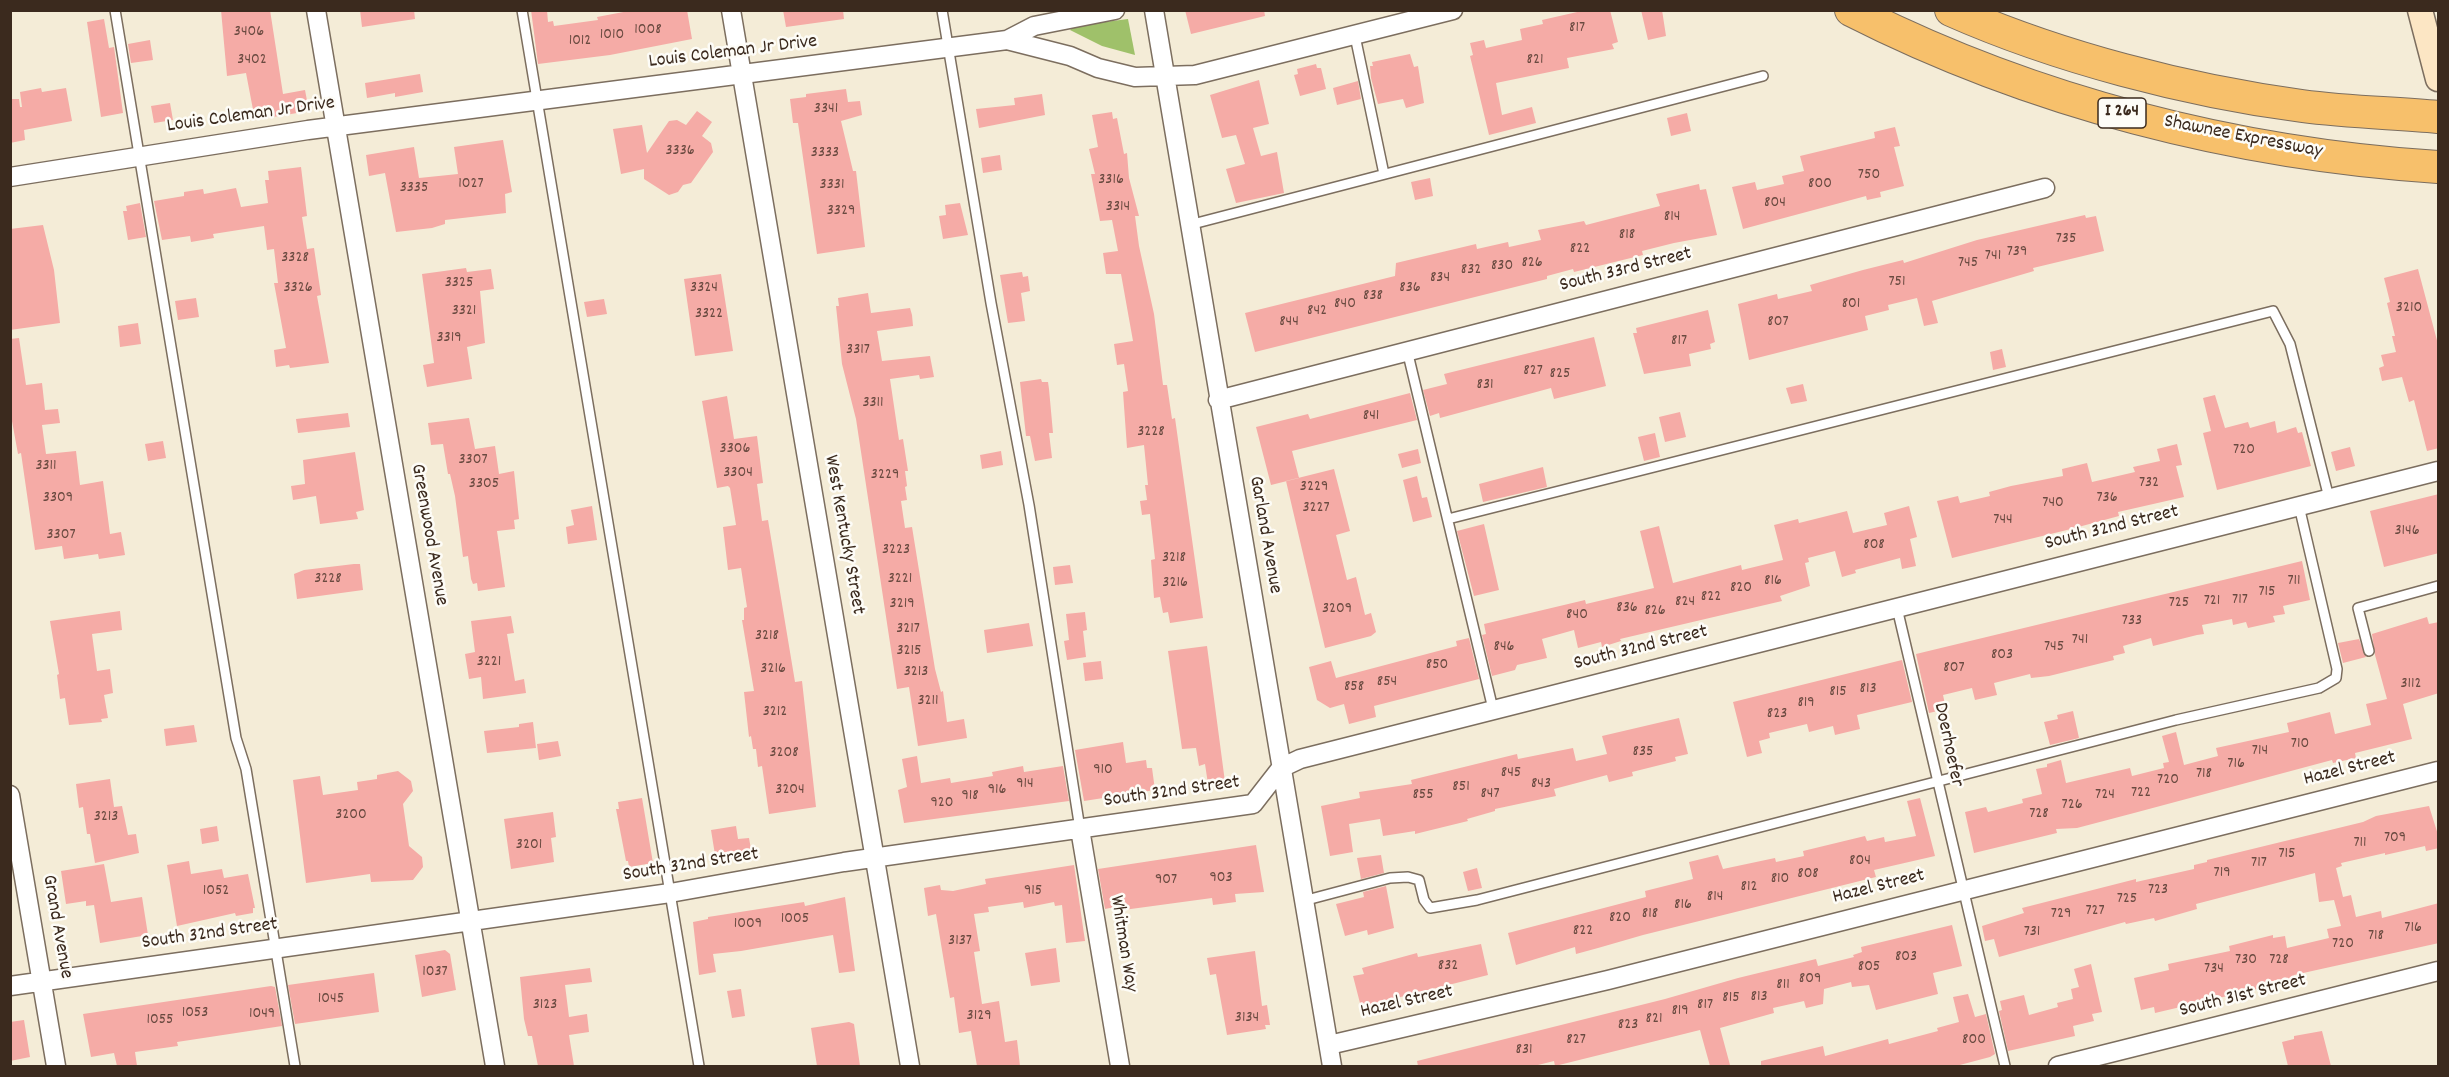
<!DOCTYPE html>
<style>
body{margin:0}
#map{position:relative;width:2449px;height:1077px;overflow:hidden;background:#f4ecd7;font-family:Dekko,sans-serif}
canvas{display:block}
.frame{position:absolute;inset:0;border:12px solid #3b2a1e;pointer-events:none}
</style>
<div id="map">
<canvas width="2449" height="1077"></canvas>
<div class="frame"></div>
</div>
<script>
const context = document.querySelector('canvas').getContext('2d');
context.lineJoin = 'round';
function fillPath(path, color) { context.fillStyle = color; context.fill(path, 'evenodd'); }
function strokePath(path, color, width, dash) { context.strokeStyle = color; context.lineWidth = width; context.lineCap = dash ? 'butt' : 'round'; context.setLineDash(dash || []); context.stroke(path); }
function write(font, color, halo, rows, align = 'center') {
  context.font = font + ' Dekko,sans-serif'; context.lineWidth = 5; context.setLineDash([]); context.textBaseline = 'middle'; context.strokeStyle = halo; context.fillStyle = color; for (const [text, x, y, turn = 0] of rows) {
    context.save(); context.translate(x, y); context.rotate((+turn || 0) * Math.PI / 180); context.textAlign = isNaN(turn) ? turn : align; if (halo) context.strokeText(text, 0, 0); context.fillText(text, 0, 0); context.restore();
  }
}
fillPath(new Path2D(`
 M1128 19 1135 55 1102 46 1070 30 1074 26Z`), '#9fc16a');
fillPath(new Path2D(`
 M221 10H270L283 94 305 90 309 111 255 120 246 73 227 76Z
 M360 10H414L415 19 362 27Z
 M531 10H547L548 22 553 21 554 26 598 20 597 17 634 10H687L692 39 610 55 538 64Z
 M783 10H843L844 19 786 27Z
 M1185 10H1264L1265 16 1191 34Z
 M1586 10H1610L1618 42 1612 44 1614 49 1567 58 1569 68 1496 83 1502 115 1532 107 1536 123 1489 135 1470 56 1473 55 1470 43 1484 40 1486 48 1522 40 1520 29 1543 24 1542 20Z
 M1641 10H1662L1666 36 1648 40Z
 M104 19 109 48 114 47 123 113 101 117 87 22Z
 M150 40 153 60 131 63 128 44Z
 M1410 54 1414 67 1418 66 1424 103 1406 108 1403 99 1378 104 1371 78 1370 66H1373L1372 62Z
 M1316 64 1317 68H1321L1326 89 1300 96 1294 75 1298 74 1297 69Z
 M420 74 423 92 395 97V93L367 98 365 83Z
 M1259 80 1269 124 1253 128 1261 156 1277 152 1284 193 1236 203 1226 169 1245 164 1236 135 1222 138 1210 95Z
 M1358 81 1361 99 1337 105 1333 88Z
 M41 88 42 92 66 88 72 121 24 130 25 140 10 143V99H19L20 107H22L20 92Z
 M846 89 848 102 860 101 862 115 841 121 853 171H856L865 247 817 254 798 123H793L790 99 806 97V94Z
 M1042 94 1045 115 979 128 976 109 1015 105 1014 98Z
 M170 103 173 120 154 123 151 106Z
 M697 111 712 122 702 136 711 143 713 152 691 183 683 185 678 192 669 195 644 179V169L621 174 613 129 642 125 647 153 669 121 677 120 686 125Z
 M1112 112 1113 119 1117 118 1124 154 1127 153 1129 178 1139 216H1135L1139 246 1154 314 1163 385H1167L1172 419 1175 418 1203 618 1170 623 1168 612 1163 613 1160 597 1154 598 1151 560 1155 559 1150 514 1142 515 1140 501 1147 500 1145 485H1148L1144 445 1127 448 1123 392 1128 391 1124 364 1117 365 1114 344 1133 341 1121 274H1106L1103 253 1118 251 1112 220 1100 221 1091 174H1095L1089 149 1098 147 1092 115Z
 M1687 113 1691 131 1671 136 1667 118Z
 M1895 127 1900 146 1894 147 1904 186 1880 192 1881 197 1867 200 1866 196 1743 229 1732 187 1755 182 1757 190 1784 184 1782 176 1804 171 1800 156 1875 138 1874 132Z
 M503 140 512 192 505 194 506 213 445 220V224L432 228 396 232 385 173 369 176 366 155 414 147 419 178 458 174 454 147Z
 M1000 155 1002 170 983 173 981 158Z
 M301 167 307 216 302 217 307 249 314 248 321 295 317 296 329 363 290 368 289 365 276 367 274 350 286 348 274 283H278L274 249 267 250 264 226 213 234 214 238 191 242 190 236 162 240 154 201 184 196V192L203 189 204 194 236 188 241 207 268 203 265 180H269L268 171Z
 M1430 178 1433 196 1415 200 1411 182Z
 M1699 184 1700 190 1706 189 1717 235 1674 243 1642 251 1643 255 1574 272 1573 269 1547 276V279L1255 352 1245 313 1395 276 1396 263 1476 244 1477 249 1508 242 1509 247 1541 240 1538 230 1584 221 1586 225 1660 206 1656 194Z
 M140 203 146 237 128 240 123 211H127L126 206Z
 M960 203 968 235 943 239 939 216 946 215 945 205Z
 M2085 215 2086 218 2096 216 2104 251 2033 268 2034 271 1932 301 1938 323 1924 326 1917 298 1888 305 1889 310 1865 316 1868 330 1749 360 1738 304 1777 294 1778 299 1812 291 1810 285 1863 270 1903 260 1904 263 1977 240Z
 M43 225 54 270 60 323 10 330V229Z
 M466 268 467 272 491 269 494 289 480 291 485 343 467 347 472 379 427 387 423 365 434 363 422 274Z
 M2418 269 2439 348V448L2427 451 2414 400 2409 402 2402 377 2382 381 2379 368 2384 366 2381 355 2396 352 2392 336H2395L2387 303 2390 302 2384 278Z
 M1022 272 1023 277 1028 276 1030 291 1021 293 1025 321 1008 323 1000 275Z
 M721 274 733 351 695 356 684 279Z
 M868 293 871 313 910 308 912 315 913 326 877 331 882 361 930 356 934 377 920 379 919 375 890 379 899 440 903 439 908 471H905L907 486 905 487 907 500 901 501 905 528 912 527 935 669 941 692 943 691 947 722 964 719 967 738 918 746 909 687 897 689 856 419 842 364 836 306H839L838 298Z
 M196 298 199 317 178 320 175 301Z
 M604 299 607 314 587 317 584 302Z
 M1708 310 1715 342 1710 344 1711 349 1689 354 1691 366 1644 374 1633 333H1637L1636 328Z
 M138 323 141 344 120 347 118 326Z
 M1594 337 1606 386 1554 399 1551 388 1440 418 1439 413 1430 416 1423 390 1447 384 1444 374Z
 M19 338 26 385 42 383 45 410 58 409 60 423 42 425 46 454 76 451 80 485 103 481 110 534 121 532 125 555 99 559 98 554 64 559 62 546 35 550 21 453 18 454 10 410V339Z
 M2002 349 2006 367 1993 370 1990 352Z
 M1041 379 1042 382H1048L1049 389 1053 433H1049L1052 458 1035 461 1030 436H1026L1020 382Z
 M1803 384 1807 401 1791 404 1786 388Z
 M1410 393 1417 420 1292 451 1299 478 1271 485 1256 427 1308 414 1310 419Z
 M2215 395 2225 428 2248 422 2250 428 2275 421 2277 433 2296 427 2298 433 2302 432 2311 466 2217 490 2203 433 2211 431 2203 398Z
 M727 396 734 439 757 436 763 483 757 484 760 506 762 521 768 520 795 682 802 681 816 807 769 814 762 766 758 767 756 749H753L751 736 749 737 744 692 754 691 742 620H744V608L747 607 741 568 728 570 723 527 736 525 730 488 728 486 717 488 702 401Z
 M1680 412 1686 437 1665 442 1659 417Z
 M348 413 350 427 298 433 296 419Z
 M469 418 475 449 495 446 499 474 514 471 519 519 514 520 515 529 497 531 505 587 478 591 477 583 473 584 471 579 468 556 463 557 455 496 450 474H448L443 444 431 445 428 423Z
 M1655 433 1660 457 1644 461 1638 437Z
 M163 441 166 458 148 461 145 444Z
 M2177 444 2182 465 2176 466 2184 497 2118 512 2119 516 2071 529 1952 558 1937 501 1958 496 1960 503 1990 496 1989 492 2011 486 2063 476 2062 469 2087 463 2092 482 2135 472 2133 467 2160 461 2157 449Z
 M2350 447 2355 466 2336 471 2331 452Z
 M1418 449 1421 463 1402 468 1398 454Z
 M1001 451 1003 465 982 469 980 455Z
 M355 452 364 510 356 512 358 519 320 524 316 496 293 500 291 486 305 484 303 460Z
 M1543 467 1547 487 1483 502 1479 484Z
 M1334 469 1350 531 1336 535 1347 580 1356 577 1365 615 1371 613 1376 632 1371 636 1325 648 1286 481Z
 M1417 476 1422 498 1427 497 1432 517 1413 522 1403 480Z
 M2439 494V553L2384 567 2370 511Z
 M592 506 597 540 568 544 566 527 574 525 571 510Z
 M1909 506 1917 537 1910 539 1916 566 1902 569 1900 558 1855 570 1856 573 1842 577 1835 551 1808 558 1809 562 1805 563 1810 586 1780 596 1782 601 1620 639 1621 641 1602 647 1601 642 1578 648 1574 630 1542 639 1547 658 1517 665 1515 670 1492 676 1482 635 1486 634 1484 624 1585 600 1586 604 1654 588 1640 531 1659 526 1673 583 1741 565 1742 570 1783 560 1774 525 1798 519 1799 523 1847 511 1853 533 1887 525 1884 513Z
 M1484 524 1499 590 1474 596 1457 531Z
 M2302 561 2310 600 2283 606 2285 614 2273 616 2275 622 2248 628 2246 622 2233 625 2232 619 2202 625 2204 634 2197 635 2153 646 2151 638 2123 646 2125 653 2113 656 2114 660 2049 676 2031 678 2030 674 1994 683 1997 695 1975 700 1972 688 1943 695 1946 709 1929 713 1916 654Z
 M354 564H360L363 590 297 599 294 574 304 570Z
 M1070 565 1073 583 1055 585 1053 567Z
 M120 611 122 630 92 634 97 671 110 669 113 693 104 695 108 718 101 719 102 722 69 725 65 698 60 699 57 675 59 674 50 621Z
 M1085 612 1087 630 1083 631 1086 657 1067 660 1064 641 1069 640 1066 614Z
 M511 616 514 633 507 634 515 681 524 679 526 693 483 699 481 677 469 679 465 654 475 652 471 621Z
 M2427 617 2429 624 2439 622V693L2403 704 2412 739 2355 753 2356 758 2333 763 2332 760 2134 813 2077 828 2056 829 2057 833 1974 853 1965 812 1986 807 1988 812 2023 803 2022 799 2042 794 2036 769 2047 767V764L2061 760 2066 783 2130 768 2132 776 2164 768 2163 763 2169 762 2162 736 2176 732 2184 765 2218 756 2216 748 2289 732 2287 723 2330 712 2335 734 2371 725 2366 704 2387 699 2375 655 2372 634Z
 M1029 623 1033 646 987 653 984 630Z
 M1469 638 1479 679 1374 706 1376 717 1349 724 1344 704 1330 708 1317 700 1309 667 1331 661 1336 678 1457 646 1456 641Z
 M2359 639 2366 657 2343 663 2338 643Z
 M1207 646 1225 782 1208 784 1205 764 1199 766 1196 748 1182 749 1168 651Z
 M1902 660 1912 702 1857 715 1860 729 1835 735 1833 726 1809 732 1807 724 1769 733 1770 738 1759 741 1762 753 1747 757 1733 702Z
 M1101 661 1103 679 1085 681 1083 663Z
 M2073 711 2079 738 2050 745 2044 722 2058 719 2057 715Z
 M1679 718 1688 754 1675 757 1676 761 1632 772 1633 776 1609 782 1607 775 1554 789 1556 796 1495 809V811L1467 819 1468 821 1415 834V831L1383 836 1380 819 1349 824 1353 852 1330 856 1321 806 1360 798 1359 792 1412 784 1411 780 1517 754 1518 759 1573 748 1576 761 1607 754 1602 736Z
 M533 722 536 748 487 753 484 731 519 727V724Z
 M194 725 197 742 166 746 164 729Z
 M558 741 561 756 539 760 537 744Z
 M1123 742 1126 763 1146 760 1147 768H1152L1155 790 1084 801 1075 750Z
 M917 756 921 783 950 778 951 783 993 776 992 772 1023 766 1024 772 1063 766 1069 801 904 823 898 790 907 787 902 759Z
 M398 771 411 781 413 791 403 804 409 846 422 857 423 867 413 880 371 882 370 874 306 883 293 780 320 776 323 795 358 790 357 782 377 779V775Z
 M110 779 114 807 122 806 128 835 136 834 139 853 95 863 90 834H87L83 807 79 808 76 784Z
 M642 798 653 863 629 867 628 861H626L616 809H619L618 802Z
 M1920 798 1935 856 1874 870 1876 877 1643 935 1598 948 1576 954 1575 947 1516 965 1508 933 1646 897 1645 891 1693 879 1689 862 1718 855 1723 869 1775 858 1776 862 1804 856 1803 851 1865 836 1867 841 1884 837 1885 842 1916 836 1907 801Z
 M2429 806 2439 838V848L2426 851 2425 846 2385 855V853L2341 863 2342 866 2336 868 2343 897 2351 895 2356 917 2381 911 2382 918 2439 903V943L2294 975 2295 980 2155 1013 2154 1007 2141 1010 2134 978 2169 970 2168 964 2230 951 2229 946 2273 935V938L2285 936 2287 948 2329 938 2327 929 2341 926 2334 900 2319 902 2315 873 2196 904 2197 909 2155 921 2154 918 2126 924 2125 922 1999 957 1994 939 1985 941 1982 926 2024 913 2022 908 2136 879V882L2194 869V865L2207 862V860L2363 822 2376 816Z
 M553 812 556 837 551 838 554 862 511 869 504 819Z
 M217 826 219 841 202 844 200 829Z
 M736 826 738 839 749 838 752 855 716 861 711 830Z
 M1256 845 1264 892 1235 894 1236 902 1213 905 1212 898 1116 911 1115 907 1105 909 1098 869Z
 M1381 855 1384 873 1361 879 1357 858Z
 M189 861 191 874 222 869 224 878 248 874 255 908H253V913L236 916 235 913 177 926 167 865Z
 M104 864 111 902 142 897 148 935 100 943 94 905 86 906V901L66 904 61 871Z
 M1074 865 1085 941 1066 943 1062 905 1055 906 1054 902 1024 908 1023 902 988 907 989 912 974 914 980 951 974 952 982 1004 999 1001 1005 1042 1017 1040 1020 1066H977L971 1031 959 1033 954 997 950 998 936 914 928 916 924 888 940 885 941 890 953 891 986 884 985 879Z
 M1477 868 1482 888 1468 891 1463 872Z
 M1386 886 1394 928 1368 935 1367 930 1345 936 1336 904 1364 897 1363 892Z
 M845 897 855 971 839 973 833 935 741 951 713 954 716 972 699 975 693 922 708 919V917L804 902 805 906Z
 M1952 925 1962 966 1933 973 1938 994 1876 1010 1869 985 1852 987 1851 982 1824 989 1823 1004 1806 1008 1804 1001 1773 1008 1774 1013 1720 1028 1730 1065 1710 1066 1700 1030 1555 1066 1554 1061 1534 1066H1418L1417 1061 1665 999 1738 978 1816 959 1818 966 1854 957 1853 955 1862 952 1861 947Z
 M1481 944 1488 975 1361 1007 1353 976 1364 974 1362 968 1417 953 1418 957Z
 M1056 948 1060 982 1031 986 1025 953Z
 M445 950 450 954 456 990 422 997 415 955Z
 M1255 951 1262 1006 1267 1005 1270 1025H1265L1266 1029 1227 1035 1216 974 1210 975 1207 958Z
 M2091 964 2102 1012 2092 1014 2094 1021 2073 1026 2075 1036 2008 1051 1999 1011 2002 1010 2000 1001 2024 995 2029 1015 2058 1007 2057 1003 2073 999 2071 989 2079 987 2074 969Z
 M590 968 592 982 565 985 569 1017 587 1014 589 1032 569 1035 574 1066H538L532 1036H528L524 1019 520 977Z
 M374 973 379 1012 295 1024 288 985Z
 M271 986 275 987 282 1026 177 1042 178 1046 135 1052 137 1066H117L114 1053 91 1057 83 1014Z
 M741 989 745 1016 732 1018 727 991Z
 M1968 994 1975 1017 1986 1014 1995 1054 1990 1057 1956 1066H1761V1061L1823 1046 1825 1056 1888 1039 1889 1044 1938 1031 1937 1028 1959 1022 1953 997Z
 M24 1020 30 1057 10 1061V1022Z
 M849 1022 854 1024 860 1066H817L811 1028Z
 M2322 1031 2331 1066H2288L2282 1042 2294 1039V1036Z`), '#f5aba6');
const lane = new Path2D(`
 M115 10 236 738 246 769 295 1066
 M522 10 699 1066
 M942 10 991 303 1029 505 1080 829
 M1355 36 1384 174
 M1189 225 1763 76
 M1407 350 1493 709
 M1448 519 2273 311 2290 344 2329 498
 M1897 608 2005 1066
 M2369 651 2358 608 2438 586
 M1303 901 1390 878 1408 877 1419 880 1424 900 1430 908 1477 900 2176 720 2319 688 2336 678 2337 669 2299 506`);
const street = new Path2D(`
 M316 10 495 1066
 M731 10 910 1066
 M1154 10 1332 1066
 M1007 40 1034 26 1115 10
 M10 177 308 130 1007 40 1070 56 1098 68 1135 77 1195 75 1453 10
 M1218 400 2045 188
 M10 795 56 1066
 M1080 829 1120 1066
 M10 986 670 893 844 862 1253 804 1281 768 1300 759 2438 471
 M1329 1045 1608 980 2438 771
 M2058 1066 2438 971`);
const secondary = new Path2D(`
 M2420 10 2438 79`);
const highway = new Path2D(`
 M1851 10C2032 102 2236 154 2438 167
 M1951 10C2057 57 2188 91 2302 106 2347 112 2393 113 2438 117`);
strokePath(lane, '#7c6e5f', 12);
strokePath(street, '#7c6e5f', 21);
strokePath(secondary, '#7c6e5f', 27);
strokePath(highway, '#7c6e5f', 34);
strokePath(lane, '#fff', 9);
strokePath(street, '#fff', 18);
strokePath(secondary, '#fce6c4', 24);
strokePath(highway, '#f7c06b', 32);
write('16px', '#6a4a40', null, [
 ["817",1577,29],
 ["1008",648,31],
 ["3406",249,33],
 ["1010",612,36],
 ["1012",580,42],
 ["3402",252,61],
 ["821",1535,61],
 ["3341",826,110],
 ["3336",680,152],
 ["3333",825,154],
 ["750",1869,176],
 ["3316",1111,181],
 ["1027",471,185],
 ["800",1820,185],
 ["3331",832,186],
 ["3335",414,189],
 ["804",1775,204],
 ["3314",1118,208],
 ["3329",841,212],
 ["814",1672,218],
 ["818",1627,236],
 ["735",2066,240],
 ["822",1580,250],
 ["739",2017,253],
 ["741",1993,257],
 ["3328",295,259],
 ["826",1532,264],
 ["745",1968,264],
 ["830",1502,267],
 ["832",1471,271],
 ["834",1440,279],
 ["751",1897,283],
 ["3325",459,284],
 ["3326",298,289],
 ["3324",704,289],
 ["836",1410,289],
 ["838",1373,297],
 ["840",1345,305],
 ["801",1851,305],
 ["3210",2409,309],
 ["3321",464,312],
 ["842",1317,312],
 ["3322",709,315],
 ["844",1289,323],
 ["807",1778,323],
 ["3319",449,339],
 ["817",1679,342],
 ["3317",858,351],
 ["827",1533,372],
 ["825",1560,375],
 ["831",1485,386],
 ["3311",873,404],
 ["841",1371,417],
 ["3228",1151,433],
 ["3306",735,450],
 ["720",2244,451],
 ["3307",473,461],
 ["3311",46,467],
 ["3304",738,474],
 ["3229",885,476],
 ["732",2149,484],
 ["3305",484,485],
 ["3229",1314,488],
 ["3309",58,499],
 ["736",2107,499],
 ["740",2053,504],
 ["3227",1316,509],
 ["744",2003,521],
 ["3146",2407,532],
 ["3307",61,536],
 ["808",1874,546],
 ["3223",896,551],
 ["3218",1174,559],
 ["3228",328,580],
 ["3221",900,580],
 ["816",1773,582],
 ["711",2294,582],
 ["3216",1175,584],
 ["820",1741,589],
 ["715",2267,593],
 ["822",1711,598],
 ["717",2240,601],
 ["721",2212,602],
 ["824",1685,603],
 ["725",2179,604],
 ["3219",902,605],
 ["836",1627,609],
 ["3209",1337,610],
 ["826",1655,612],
 ["840",1577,616],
 ["733",2132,622],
 ["3217",908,630],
 ["3218",767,637],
 ["741",2080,641],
 ["846",1504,648],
 ["745",2054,648],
 ["3215",909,652],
 ["803",2002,656],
 ["3221",489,663],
 ["850",1437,666],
 ["807",1954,669],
 ["3216",773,670],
 ["3213",916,673],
 ["854",1387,683],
 ["3112",2411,685],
 ["858",1354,688],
 ["813",1868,690],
 ["815",1838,693],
 ["3211",928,702],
 ["819",1806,704],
 ["3212",775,713],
 ["823",1777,715],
 ["710",2300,745],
 ["714",2260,752],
 ["835",1643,753],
 ["3208",784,754],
 ["716",2236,765],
 ["910",1103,771],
 ["845",1511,774],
 ["718",2204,775],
 ["720",2168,781],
 ["914",1025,785],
 ["843",1541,785],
 ["851",1461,788],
 ["3204",790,791],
 ["916",997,791],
 ["722",2141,794],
 ["847",1490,795],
 ["855",1423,796],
 ["724",2105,796],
 ["918",970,797],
 ["920",942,804],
 ["726",2072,806],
 ["728",2039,815],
 ["3200",351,816],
 ["3213",106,818],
 ["709",2395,839],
 ["711",2360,844],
 ["3201",529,846],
 ["715",2287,855],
 ["804",1860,862],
 ["717",2259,864],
 ["719",2222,874],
 ["808",1808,875],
 ["903",1221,879],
 ["810",1780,880],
 ["907",1166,881],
 ["812",1749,888],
 ["723",2158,891],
 ["1052",216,892],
 ["915",1033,892],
 ["814",1715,898],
 ["725",2127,900],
 ["816",1683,906],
 ["727",2095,912],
 ["818",1650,915],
 ["729",2061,915],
 ["820",1620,919],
 ["1005",795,920],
 ["1009",748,925],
 ["716",2413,929],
 ["822",1583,932],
 ["731",2032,933],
 ["718",2376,937],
 ["3137",960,942],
 ["720",2343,945],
 ["803",1906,958],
 ["730",2246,961],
 ["728",2279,961],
 ["832",1448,967],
 ["805",1869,968],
 ["734",2214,970],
 ["1037",435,973],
 ["809",1810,980],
 ["811",1783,986],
 ["813",1759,998],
 ["815",1731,999],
 ["1045",331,1000],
 ["3123",545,1006],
 ["817",1705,1006],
 ["819",1680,1012],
 ["1053",195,1014],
 ["1049",262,1015],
 ["3129",979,1017],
 ["3134",1247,1019],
 ["821",1654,1020],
 ["1055",160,1021],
 ["823",1628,1026],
 ["827",1576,1041],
 ["800",1974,1041],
 ["831",1524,1051]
]);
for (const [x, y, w] of [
 [2122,113,48]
]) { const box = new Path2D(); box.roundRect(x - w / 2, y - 15, w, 30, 4.5); context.fillStyle = '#fdfcf7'; context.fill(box); strokePath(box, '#3b2a1e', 1.5); }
write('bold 18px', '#3b2a1e', null, [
 ["I 264",2122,113]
]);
write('20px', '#3b2a1e', '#fdfcf7', [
 ["Louis Coleman Jr Drive",733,53,-7],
 ["Louis Coleman Jr Drive",251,116,-8],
 ["Shawnee Expressway",2243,138,11],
 ["South 33rd Street",1626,271,-14],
 ["South 32nd Street",2112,529,-14],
 ["Greenwood Avenue",428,535,80],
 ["West Kentucky Street",843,535,80],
 ["Garland Avenue",1264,535,80],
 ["South 32nd Street",1641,649,-14],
 ["Doerhoefer",1947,745,78],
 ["Hazel Street",2350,770,-14],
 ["South 32nd Street",1172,793,-8],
 ["South 32nd Street",691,866,-9],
 ["Hazel Street",1879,888,-14],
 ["Grand Avenue",56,927,80],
 ["South 32nd Street",210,935,-8],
 ["Whitman Way",1122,944,81],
 ["South 31st Street",2243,997,-14],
 ["Hazel Street",1407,1003,-13]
]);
</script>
